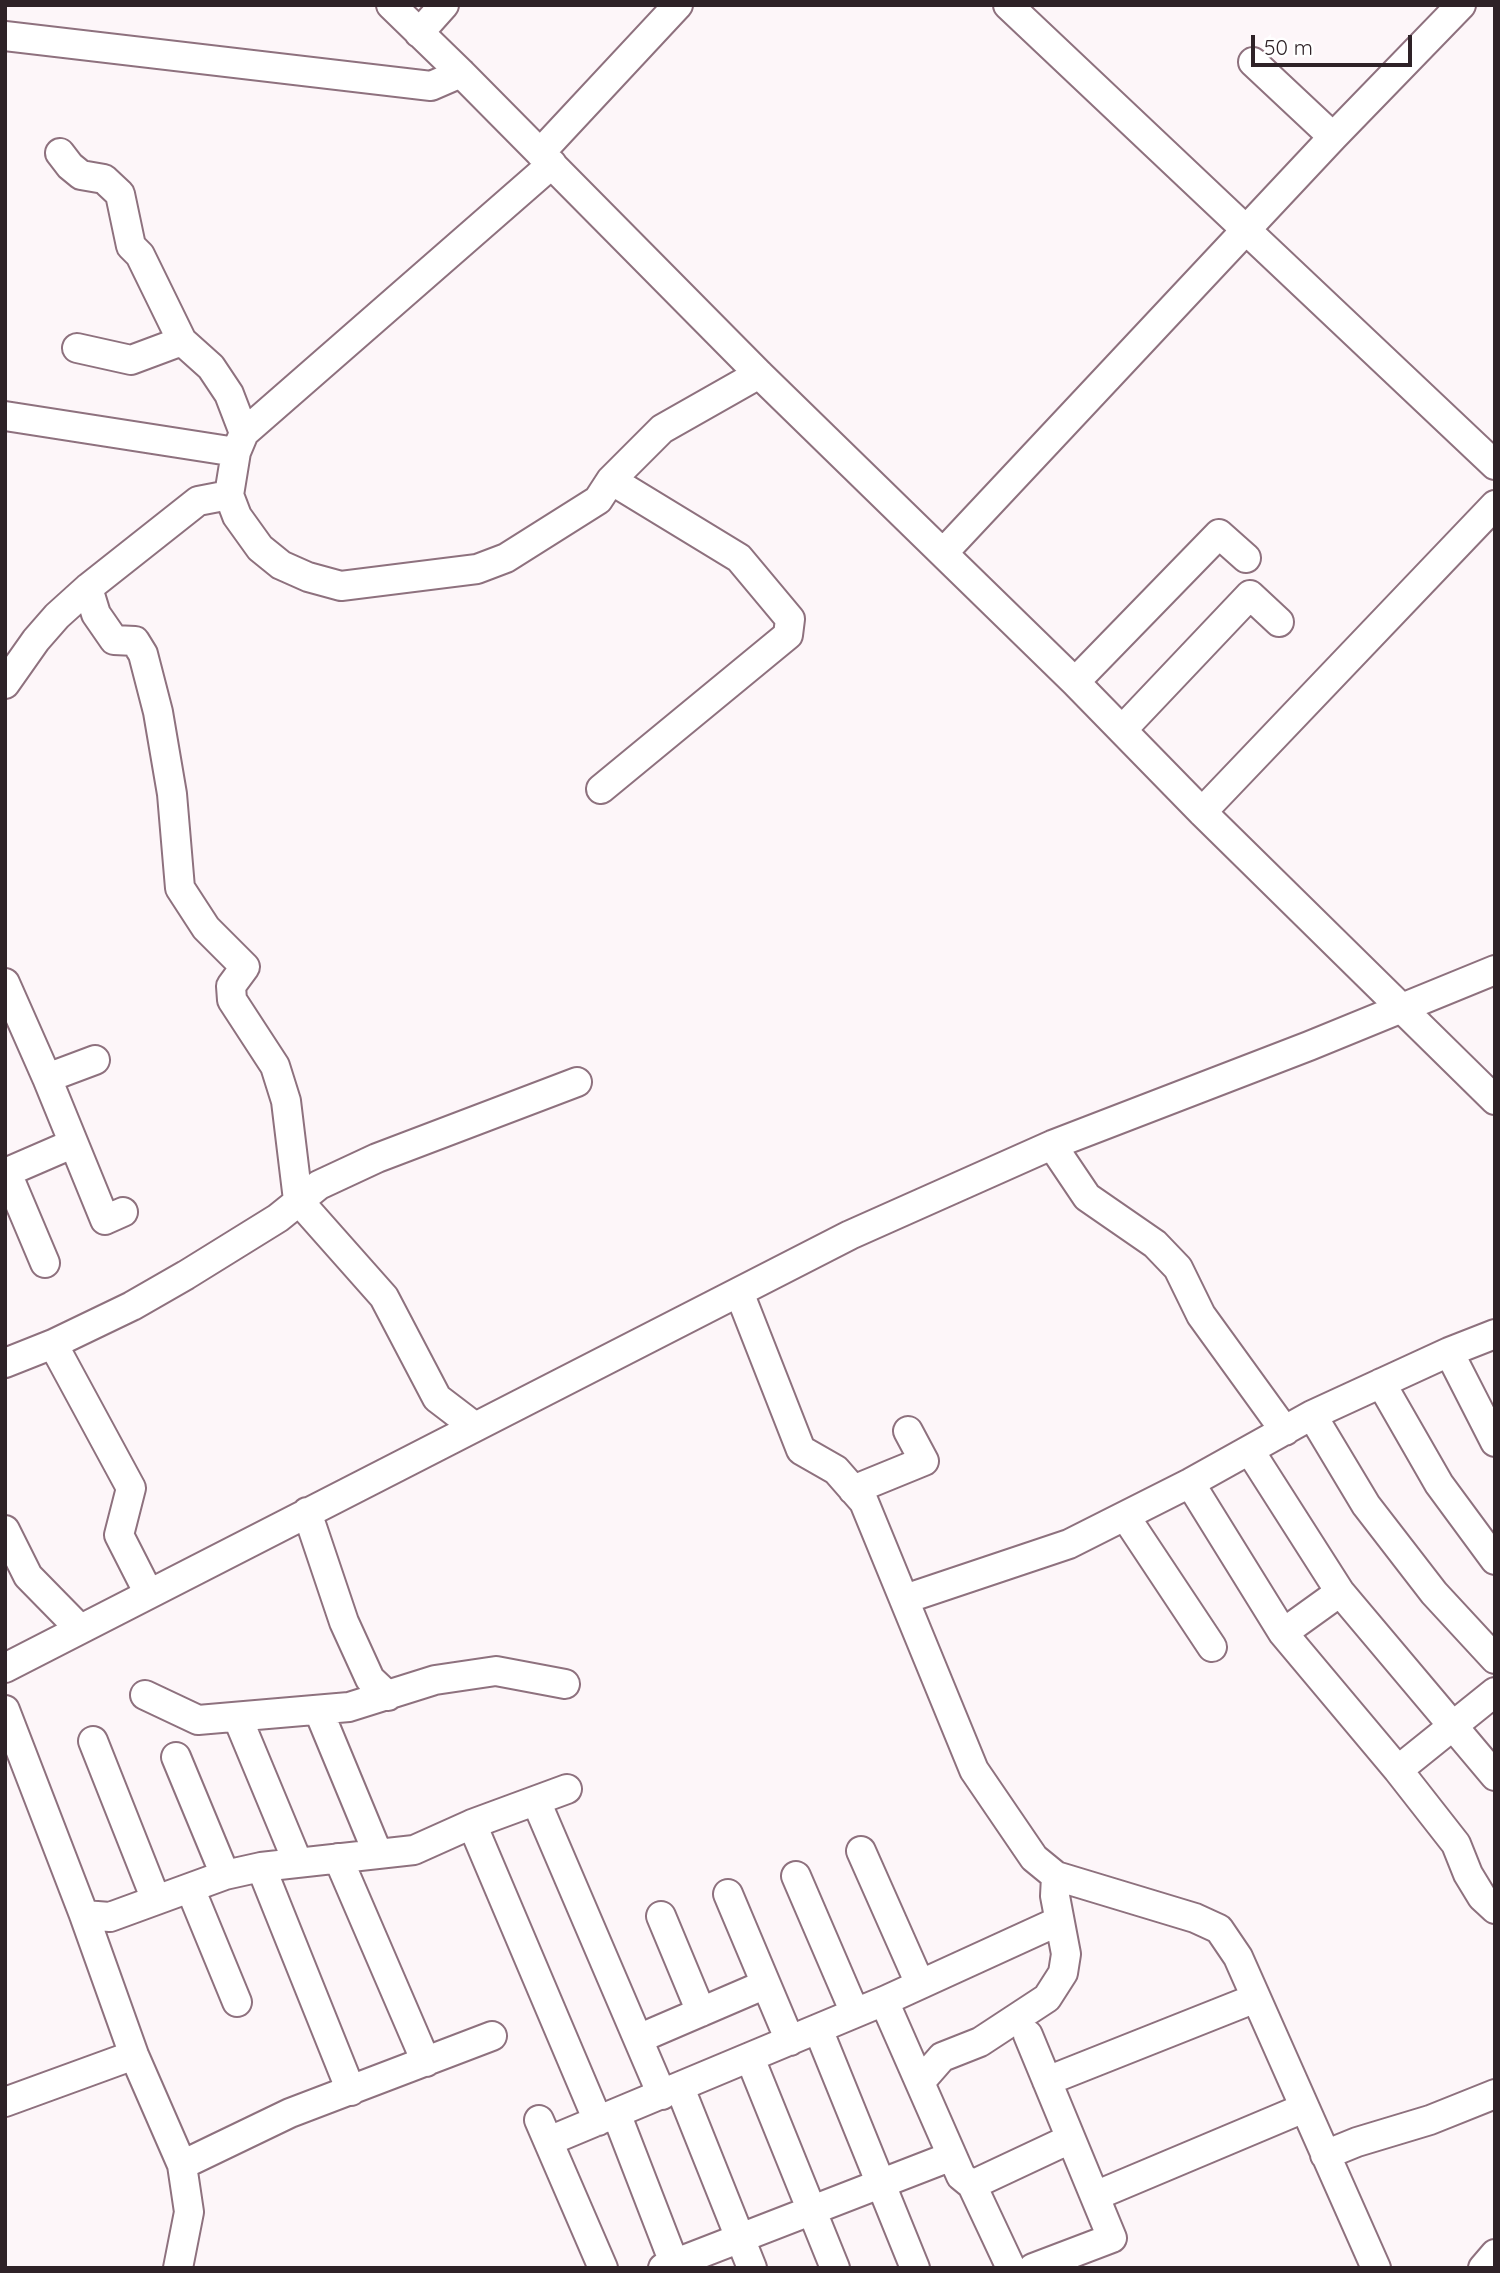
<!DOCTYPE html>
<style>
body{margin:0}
#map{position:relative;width:1500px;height:2273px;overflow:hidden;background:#fdf6f9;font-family:Quicksand,sans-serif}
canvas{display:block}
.frame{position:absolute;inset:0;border:7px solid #2e2227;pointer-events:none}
.scale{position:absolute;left:1251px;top:35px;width:161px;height:32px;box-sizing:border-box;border:4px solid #2e2227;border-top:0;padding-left:9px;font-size:21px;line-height:24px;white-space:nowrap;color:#2e2227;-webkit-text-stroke:5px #fff;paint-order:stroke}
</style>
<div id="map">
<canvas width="1500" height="2273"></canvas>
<div class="frame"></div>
<div class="scale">50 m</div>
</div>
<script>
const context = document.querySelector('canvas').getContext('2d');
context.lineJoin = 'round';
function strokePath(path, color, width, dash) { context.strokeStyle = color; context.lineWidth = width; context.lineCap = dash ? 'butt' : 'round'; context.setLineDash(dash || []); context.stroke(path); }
const minor = new Path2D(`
 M391 5 461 73 759 374 1075 682 1202 812 1495 1100
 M1008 5 1495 465
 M419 33 444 5
 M5 36 431 86 461 73
 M1253 62 1333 137
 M60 153 70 166 81 175 104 179 120 194 131 246 140 255 182 341 211 367 229 394 244 433
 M540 153 678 5
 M552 164 244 433 236 452 229 495 237 516 260 548 281 565 308 577 341 586 477 569 506 558 598 500 611 480 662 429 759 374
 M77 348 131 360 182 341
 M5 416 236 452
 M943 553 1333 137 1461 5
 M88 588 96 614 114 640 135 641 143 654 158 712 172 794 180 888 206 928 245 967 231 986 232 1000 275 1066 286 1101 298 1200 384 1297 437 1398 475 1427
 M1075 682 1219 534 1246 558
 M5 684 36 640 57 616 88 588 198 501 229 495
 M1122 730 1250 595 1279 622
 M601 789 788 635 790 619 739 558 611 480
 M1202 812 1495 505
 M5 983 47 1078 105 1220 123 1212
 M47 1078 95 1060
 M1052 1145 1087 1197 1155 1244 1178 1268 1201 1315 1285 1431
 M5 1173 72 1144
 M7 1173 45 1263
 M739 1292 801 1450 836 1470 864 1502 974 1770 1034 1858 1056 1876 1195 1918 1219 1929 1238 1957 1376 2268
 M1449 1352 1495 1442
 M5 1363 53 1344
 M1381 1383 1439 1484 1495 1560
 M1312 1415 1366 1505 1434 1593 1495 1659
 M1250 1451 1340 1592 1495 1776
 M1190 1483 1283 1633 1398 1770 1456 1844 1468 1874 1482 1897 1495 1909
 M853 1490 924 1461 908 1431
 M307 1512 344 1622 370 1679 388 1696
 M1125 1516 1212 1647
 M5 1530 28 1576 80 1629
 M149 1594 119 1535 131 1488 53 1344 132 1306 186 1275 278 1218 319 1185 377 1158 577 1082
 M905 1599 1069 1544 1190 1483 1312 1415 1449 1352 1495 1334
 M1283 1633 1340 1592
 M5 1668 850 1235 1052 1145 1309 1046 1495 970
 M145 1695 198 1720 349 1707 435 1680 496 1671 565 1684
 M5 1710 84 1915 134 2055 182 2165 189 2212 178 2268
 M322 1719 378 1854
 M241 1726 298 1863
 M93 1741 156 1900
 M176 1757 225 1875
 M1398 1770 1495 1692
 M536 1801 662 2095
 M472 1824 598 2121
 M861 1851 920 1984
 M338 1858 426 2062
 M261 1867 351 2091
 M796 1876 855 2013
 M190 1888 237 2002
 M728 1894 790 2041
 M84 1915 110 1917 225 1875 261 1867 414 1850 472 1824 567 1789
 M661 1916 701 2012
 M884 2001 961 2176 972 2185 1011 2268
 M818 2029 915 2268
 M1028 2035 1112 2238 1033 2268
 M638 2039 766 1984
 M750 2058 835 2268
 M921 2081 942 2057 980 2042 1047 1998 1063 1973 1066 1954 1055 1896 1056 1876
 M1047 2081 1256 1998
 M680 2088 752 2268
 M5 2102 134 2055
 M616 2113 676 2268
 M539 2120 603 2268
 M549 2141 884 2001 1059 1921
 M1325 2155 1357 2142 1430 2120 1495 2094
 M182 2165 290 2113 492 2036
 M972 2185 1070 2139
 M1095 2196 1304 2108
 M663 2268 952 2156
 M1483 2268 1495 2254`);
strokePath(minor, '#8e717e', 32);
strokePath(minor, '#fff', 28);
</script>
